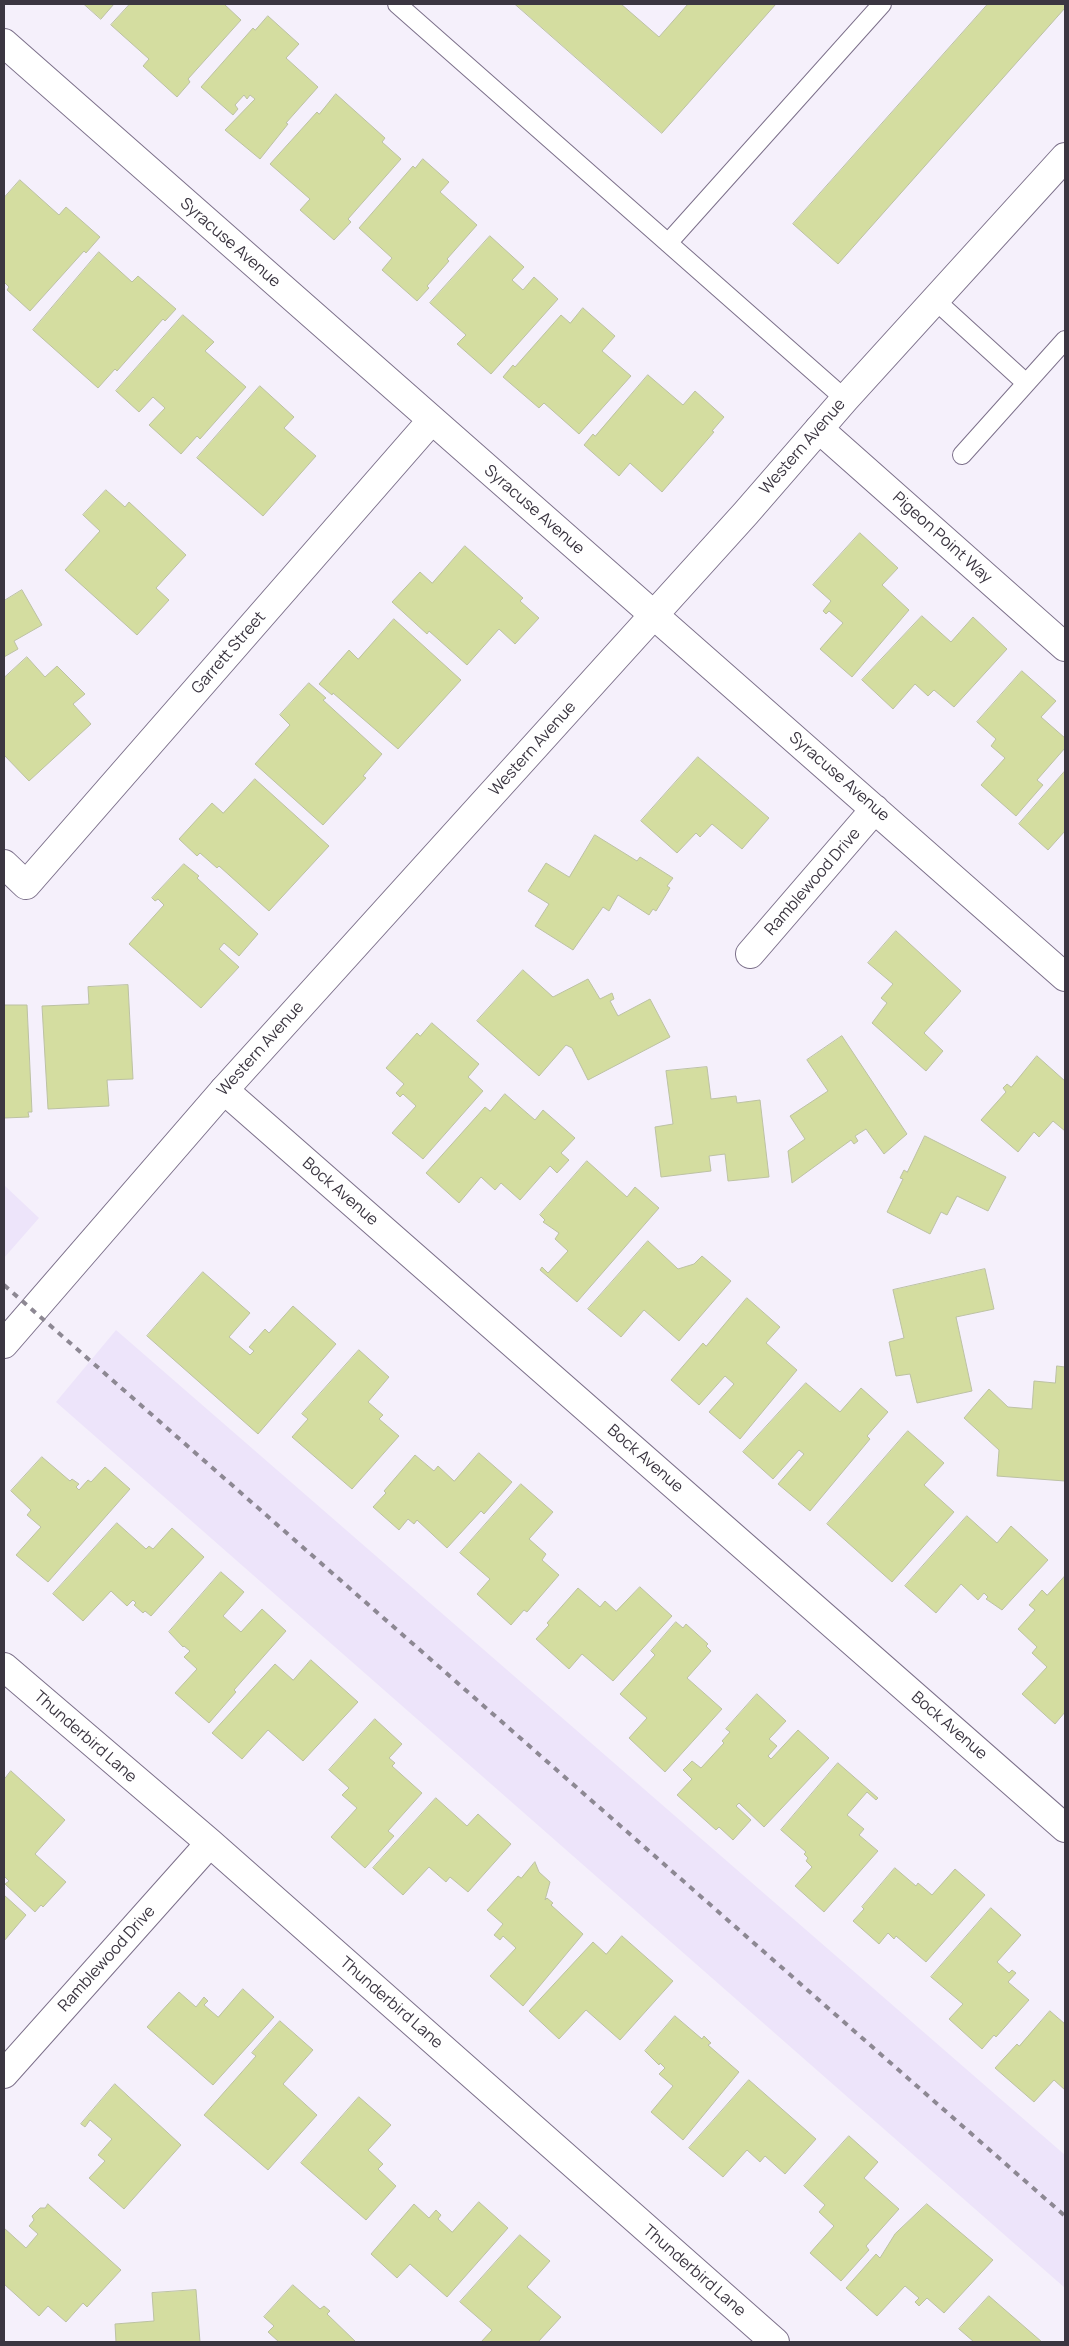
<!DOCTYPE html>
<style>
body{margin:0}
#map{position:relative;width:1069px;height:2346px;overflow:hidden;background:#f5f0fb;font-family:Manrope,sans-serif}
canvas{display:block}
.frame{position:absolute;inset:0;border:5px solid #3b3641;pointer-events:none}
</style>
<div id="map">
<canvas width="1069" height="2346"></canvas>
<div class="frame"></div>
</div>
<script>
const context = document.querySelector('canvas').getContext('2d');
context.lineJoin = 'round';
function fillPath(path, color) { context.fillStyle = color; context.fill(path, 'evenodd'); }
function strokePath(path, color, width, dash) { context.strokeStyle = color; context.lineWidth = width; context.lineCap = dash ? 'butt' : 'round'; context.setLineDash(dash || []); context.stroke(path); }
function write(font, color, halo, rows, align = 'center') {
  context.font = font + ' Manrope,sans-serif'; context.lineWidth = 4.5; context.setLineDash([]); context.textBaseline = 'middle'; context.strokeStyle = halo; context.fillStyle = color; for (const [text, x, y, turn = 0] of rows) {
    context.save(); context.translate(x, y); context.rotate((+turn || 0) * Math.PI / 180); context.textAlign = isNaN(turn) ? turn : align; if (halo) context.strokeText(text, 0, 0); context.fillText(text, 0, 0); context.restore();
  }
}
fillPath(new Path2D(`
 M4 1185 39 1218 4 1258Z
 M116 1330 1065 2155V2288L56 1402Z`), '#ede4fa');
const building = new Path2D(`
 M84 4H114L101 19Z
 M130 4H224L241 20 188 79 190 82 177 97 143 66 149 59 111 25Z
 M515 4H621L659 37 688 4H776L662 133Z
 M988 4H1065V8L838 264 793 224Z
 M268 16 299 44 286 58 318 87 286 123 288 124 260 159 225 130 255 99 250 95 247 99 244 95 235 105 238 109 233 115 201 87 253 28 255 30Z
 M336 94 385 138 382 142 401 159 348 219 351 222 334 240 300 210 310 199 270 164 317 112 319 114Z
 M423 159 449 182 440 192 477 225 447 259 449 261 427 286 429 288 417 301 382 270 392 258 359 228 413 166 415 168Z
 M20 180 59 215 66 207 100 237 86 253 84 251 30 311 7 290 9 287 4 282V198Z
 M490 236 524 267 512 280 523 290 534 277 558 299 491 374 457 344 466 335 430 303Z
 M99 252 132 282 138 276 176 309 165 321 163 319 117 371 115 369 98 388 33 330Z
 M583 308 615 336 602 351 631 376 579 434 544 403 539 408 503 377 513 365 515 367 561 315 570 323Z
 M183 315 214 342 205 351 246 387 200 439 197 436 181 454 149 425 165 408 153 397 139 412 116 391Z
 M648 375 683 405 695 391 724 417 712 431 714 432 662 492 630 463 619 476 584 445 593 434 595 436Z
 M260 386 294 417 284 428 316 456 263 516 197 458Z
 M106 490 125 507 129 502 186 555 156 588 169 600 137 635 65 570 100 531 83 515Z
 M860 533 898 568 882 585 909 610 852 677 820 649 843 623 829 611 826 614 823 611 831 601 813 585Z
 M465 546 523 598 520 601 539 618 515 644 499 629 467 665 429 631 427 634 392 602 420 572 432 583Z
 M22 590 42 625 14 641 18 649 4 657V601Z
 M922 616 951 642 973 617 1007 649 954 707 934 690 928 696 915 684 893 709 862 680Z
 M394 619 461 680 398 749 333 693 332 695 319 684 349 650 358 659Z
 M27 657 45 677 57 666 85 694 73 704 91 724 29 781 4 755V678Z
 M1022 671 1056 701 1041 717 1065 738V748L1037 780 1043 785 1016 816 981 785 1005 758 991 746 996 739 977 722Z
 M309 683 326 698 323 700 382 754 363 776 366 778 323 825 255 764 290 725 280 715Z
 M698 757 769 818 742 849 712 824 700 837 696 833 677 853 641 821Z
 M1065 771V831L1048 850 1019 824Z
 M255 779 329 846 269 911 219 866 217 868 200 853 197 856 179 839 212 803 223 813Z
 M595 835 637 861 640 857 673 878 667 886 670 888 656 911 653 909 649 915 618 895 609 911 603 907 573 950 535 926 549 904 528 891 546 863 569 877Z
 M184 864 199 876 197 878 258 934 239 956 224 943 219 949 239 967 201 1008 129 944 164 905 158 899 155 901 152 898Z
 M896 931 961 991 924 1033 943 1051 926 1071 872 1023 887 1003 881 998 893 984 868 963Z
 M523 970 553 997 588 979 600 999 612 993 614 999 610 1001 618 1016 650 999 670 1037 588 1080 572 1048 566 1045 539 1076 477 1021Z
 M128 985 133 1079 107 1080 109 1106 48 1109 42 1006 89 1004 88 987Z
 M4 1005H27L32 1112H28L29 1117 4 1118Z
 M432 1023 479 1064 468 1077 483 1091 423 1159 392 1133 416 1106 403 1094 400 1097 396 1093 404 1084 386 1068 417 1033 420 1036Z
 M842 1036 907 1134 884 1154 866 1129 855 1136 858 1141 854 1144 851 1140 792 1183 788 1151 805 1139 790 1116 828 1091 807 1060Z
 M1037 1056 1065 1081V1131L1053 1121 1039 1137 1034 1132 1018 1152 981 1120 1006 1092 1003 1088 1007 1084 1011 1087Z
 M707 1067 711 1099 736 1096 737 1103 760 1100 769 1177 728 1181 725 1154 709 1156 711 1171 661 1177 655 1127 673 1124 666 1071Z
 M505 1094 535 1120 543 1110 575 1138 561 1153 569 1160 557 1173 550 1166 520 1200 501 1183 495 1190 481 1177 459 1203 426 1173 485 1107 490 1111Z
 M925 1136 1006 1177 988 1211 957 1196 947 1215 941 1212 930 1234 887 1212 903 1179 900 1178 904 1170 907 1172Z
 M587 1161 627 1197 635 1187 659 1208 577 1302 540 1270 542 1267 548 1273 568 1251 555 1239 559 1233 543 1222 545 1220 540 1215Z
 M648 1241 678 1269 694 1264 702 1256 731 1281 679 1341 644 1310 621 1337 588 1309Z
 M985 1269 994 1309 956 1317 972 1391 917 1403 910 1374 896 1376 889 1342 904 1338 893 1290Z
 M203 1272 250 1313 229 1337 250 1355 254 1351 249 1347 265 1329 269 1333 293 1306 336 1344 258 1434 147 1336Z
 M747 1298 780 1327 766 1343 797 1370 740 1439 709 1412 734 1384 725 1376 699 1405 671 1380 703 1343 706 1346Z
 M359 1350 389 1377 368 1402 383 1415 379 1419 399 1436 352 1489 292 1437 308 1419 302 1414Z
 M1057 1366 1065 1367V1481L997 1476 999 1450 964 1418 989 1389 1008 1407 1032 1409 1034 1381 1055 1383Z
 M806 1383 840 1412 861 1388 888 1412 867 1436 870 1439 810 1511 778 1484 804 1454 799 1450 773 1479 743 1452Z
 M908 1431 944 1463 924 1485 954 1512 892 1582 827 1524Z
 M479 1453 512 1482 484 1514 481 1511 447 1548 417 1520 414 1524 408 1519 399 1530 373 1507 386 1493 384 1491 415 1455 434 1471 438 1466 454 1481Z
 M42 1457 70 1481 72 1479 79 1484 76 1487 79 1490 88 1480 91 1482 105 1467 130 1489 48 1582 16 1555 41 1527 27 1515 31 1510 11 1491Z
 M521 1484 553 1512 529 1539 546 1554 542 1560 559 1575 527 1612 524 1610 511 1625 477 1594 490 1579 460 1553Z
 M967 1516 997 1543 1011 1526 1048 1560 1002 1610 986 1599 988 1597 984 1593 978 1600 961 1584 936 1613 905 1586Z
 M117 1523 146 1549 149 1546 153 1549 172 1528 204 1557 151 1616 145 1611 143 1613 134 1605 136 1603 133 1600 127 1606 111 1591 83 1621 53 1594Z
 M221 1572 244 1592 223 1616 241 1632 262 1609 286 1631 234 1690 236 1692 209 1723 175 1693 197 1669 184 1657 190 1651 184 1646 183 1647 169 1632Z
 M1065 1576V1712L1055 1724 1022 1694 1047 1667 1032 1653 1037 1647 1018 1629 1035 1610 1029 1605 1042 1590 1047 1595Z
 M640 1587 672 1616 613 1681 582 1654 569 1669 536 1639 549 1625 547 1623 578 1588 600 1607 605 1601 616 1611Z
 M676 1622 683 1628 686 1624 708 1644 706 1646 711 1651 687 1678 722 1709 665 1772 629 1738 647 1718 620 1694 655 1655 651 1651Z
 M311 1660 358 1702 303 1761 268 1730 242 1759 212 1733 275 1664 293 1680Z
 M757 1694 786 1721 769 1739 777 1746 768 1756 771 1759 798 1730 829 1758 764 1827 739 1803 736 1806 751 1820 733 1840 719 1827 716 1830 677 1795 692 1779 683 1770 692 1761 701 1768 724 1743 722 1741 730 1732 726 1729Z
 M375 1719 402 1744 389 1758 395 1763 392 1766 422 1793 388 1831 394 1836 365 1868 331 1837 357 1808 342 1795 349 1788 329 1770Z
 M838 1763 878 1798 876 1800 867 1792 847 1815 864 1829 859 1835 878 1851 824 1912 795 1886 812 1867 806 1861 808 1858 804 1854 806 1852 781 1830Z
 M11 1771 65 1820 35 1854 66 1882 43 1907 41 1905 35 1912 5 1884 9 1881 4 1876V1780Z
 M436 1798 467 1826 478 1814 511 1844 468 1892 450 1877 446 1882 429 1867 403 1895 373 1868Z
 M535 1862 539 1872 550 1882 545 1900 547 1898 553 1903 551 1905 583 1934 523 2006 490 1976 516 1948 503 1936 500 1940 494 1935 503 1924 487 1910 518 1876 521 1878Z
 M895 1868 916 1886 918 1883 932 1895 955 1869 985 1895 926 1962 896 1936 894 1939 888 1933 879 1944 853 1921 864 1909 862 1907Z
 M4 1895 26 1915 4 1941Z
 M991 1908 1021 1935 997 1962 1009 1973 1012 1970 1016 1973 1008 1982 1029 2000 996 2037 994 2035 982 2049 949 2019 963 2004 931 1977Z
 M622 1936 673 1981 620 2040 586 2010 559 2039 529 2011 593 1942 606 1954Z
 M243 1989 274 2017 213 2085 147 2027 179 1992 196 2007 204 1997 208 2001 204 2005 218 2017Z
 M1050 2011 1065 2024V2090L1054 2080 1034 2102 995 2068 1017 2044 1019 2046Z
 M675 2016 702 2039 704 2036 711 2043 708 2045 739 2072 683 2140 651 2112 673 2086 659 2074 665 2068 660 2063 659 2065 645 2051Z
 M280 2021 313 2050 283 2084 317 2115 268 2170 204 2115 256 2056 252 2053Z
 M749 2080 816 2139 785 2174 765 2156 760 2162 747 2150 723 2177 689 2148Z
 M115 2084 181 2145 124 2209 89 2178 105 2161 98 2155 112 2139 90 2120 85 2127 81 2124Z
 M359 2097 391 2125 368 2150 383 2164 378 2169 396 2186 366 2220 301 2163Z
 M849 2136 878 2162 864 2178 899 2209 866 2246 869 2250 841 2281 810 2253 834 2226 819 2212 825 2205 804 2186Z
 M479 2202 508 2228 447 2297 410 2264 397 2278 371 2254 414 2204 429 2218 436 2210 441 2215 438 2219 452 2232Z
 M48 2204 121 2270 87 2307 83 2303 66 2322 48 2306 39 2316 4 2284V2228L26 2248 38 2234 29 2226 34 2220 32 2216 40 2208H45Z
 M927 2204 993 2260 944 2313 927 2298 919 2306 915 2302 919 2298 905 2286 877 2316 846 2288 876 2254 880 2258 895 2234Z
 M520 2235 550 2261 527 2287 561 2317 538 2342H481L492 2330 460 2302Z
 M293 2285 320 2309 324 2306 330 2311 327 2314 356 2342H279L268 2332 274 2326 264 2317Z
 M196 2290 200 2342H116L115 2324 154 2321 152 2293Z
 M989 2296 1042 2342H974L959 2329Z`);
fillPath(building, '#d4dda0');
strokePath(building, '#bcc1a3', 1);
const service = new Path2D(`
 M397 4 845 399
 M668 243 882 4
 M935 300 1026 383
 M962 455 1065 340`);
const minor = new Path2D(`
 M4 43 1065 977
 M819 429 1065 647
 M4 864 26 885 431 421
 M750 954 875 809
 M224 1090 1065 1828
 M4 1667 210 1843 775 2342
 M4 2074 210 1843`);
const tertiary = new Path2D(`
 M4 1344 224 1090 746 513 845 399 1065 157`);
strokePath(service, '#7c708a', 20);
strokePath(minor, '#7c708a', 30);
strokePath(tertiary, '#7c708a', 30);
strokePath(service, '#fff', 18);
strokePath(minor, '#fff', 28);
strokePath(tertiary, '#fff', 28);
strokePath(new Path2D(`
 M4 1285 1065 2216`), '#8d8893', 4, [6, 6]);
write('16px', '#3b3641', '#fff', [
 ["Syracuse Avenue",230,243,41],
 ["Western Avenue",803,447,-49],
 ["Syracuse Avenue",534,510,41],
 ["Pigeon Point Way",942,538,42],
 ["Garrett Street",229,653,-49],
 ["Western Avenue",533,749,-48],
 ["Syracuse Avenue",839,777,41],
 ["Ramblewood Drive",813,882,-49],
 ["Western Avenue",261,1049,-48],
 ["Bock Avenue",340,1192,41],
 ["Bock Avenue",645,1459,41],
 ["Bock Avenue",949,1726,41],
 ["Thunderbird Lane",85,1737,41],
 ["Ramblewood Drive",107,1959,-48],
 ["Thunderbird Lane",391,2003,41],
 ["Thunderbird Lane",694,2271,41]
]);
</script>
